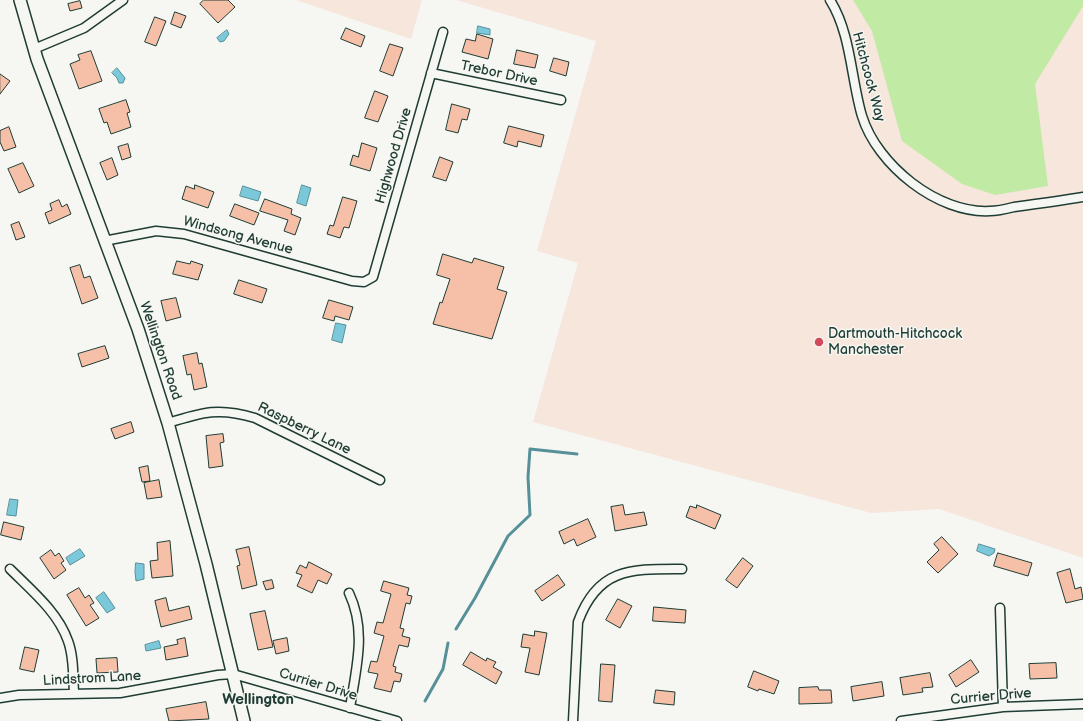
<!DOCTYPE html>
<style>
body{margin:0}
canvas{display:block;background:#f6f6f2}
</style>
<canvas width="1083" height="721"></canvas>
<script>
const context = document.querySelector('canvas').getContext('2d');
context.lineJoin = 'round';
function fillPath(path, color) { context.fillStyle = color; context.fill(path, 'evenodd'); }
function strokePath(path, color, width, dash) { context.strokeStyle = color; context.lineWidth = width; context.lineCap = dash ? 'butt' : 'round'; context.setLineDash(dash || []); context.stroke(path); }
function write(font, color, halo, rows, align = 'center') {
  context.font = font + ' "Balsamiq Sans",sans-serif'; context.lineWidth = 3; context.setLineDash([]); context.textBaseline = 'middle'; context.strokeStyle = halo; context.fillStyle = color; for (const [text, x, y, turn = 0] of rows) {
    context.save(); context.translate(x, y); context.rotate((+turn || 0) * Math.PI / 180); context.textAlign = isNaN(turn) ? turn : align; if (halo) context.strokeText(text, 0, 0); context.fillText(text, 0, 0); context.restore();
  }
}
fillPath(new Path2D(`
 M296 0H422L411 39Z
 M456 0H1083V558L939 509 871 513 533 422 578 263 537 251 596 41Z`), '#f6e6dc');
fillPath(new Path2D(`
 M853 0H1083V6L1035 84 1048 186 995 195 962 184 902 141 872 31Z`), '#c1eaa5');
const water = new Path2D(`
 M478 26 490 29V35L477 33Z
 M227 30 229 34 224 41 220 42 217 38Z
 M117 68 125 78 123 83H119L117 78 112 73Z
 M302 185 311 188 306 206 297 203Z
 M243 186 261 192 258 201 240 196Z
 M336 323 346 325 342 343 332 340Z
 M10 499 18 500 16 516 7 515Z
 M979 544 995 549 994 553 989 556 977 551Z
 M80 549 85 556 70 565 66 558Z
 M136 563 144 564V579L136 581 135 572Z
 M104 592 115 608 107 613 96 598Z
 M159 641 161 648 146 651 145 645Z`);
fillPath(water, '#7bc8da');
strokePath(water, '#569098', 1);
strokePath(new Path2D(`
 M456 629 475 598 508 536 530 515 528 477 530 449 577 454
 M425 701 443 669 448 643`), '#569098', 3);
const building = new Path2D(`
 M204 0H228L235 7 218 23 200 4Z
 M80 1 82 8 70 11 68 4Z
 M175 12 186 16 181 28 171 24Z
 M155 17 166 21 156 46 145 42Z
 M346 28 365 36 361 47 341 39Z
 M477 34 493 39 488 59 462 52 466 39 475 41Z
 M390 44 403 48 393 76 380 71Z
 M517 50 538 55 535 68 514 64Z
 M91 51 102 81 79 89 70 64 80 60 78 55Z
 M554 58 569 62 566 76 550 71Z
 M0 74 10 81 0 94Z
 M375 91 388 96 378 122 365 118Z
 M126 100 130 112 127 113 131 127 111 134 107 122 104 123 99 109Z
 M452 104 470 109 467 120 462 119 458 133 446 130Z
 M509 126 544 135 541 147 518 141 517 147 504 143Z
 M9 127 16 147 4 151 0 142V131Z
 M362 143 377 148 370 171 350 165 353 155 358 157Z
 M128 144 131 157 122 160 118 147Z
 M440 157 453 162 446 181 433 177Z
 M112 158 118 175 107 180 100 163Z
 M23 163 34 186 19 193 8 169Z
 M195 185 214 192 208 208 182 199 186 186 194 189Z
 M343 197 357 201 349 228 344 227 340 238 327 234 330 225 333 226Z
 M265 199 292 209 291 214 301 218 295 235 284 231 288 220 260 211Z
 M59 200 62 207 67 204 71 214 49 224 45 213 52 210 50 204Z
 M235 204 259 213 254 225 230 216Z
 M19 222 25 237 16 240 11 225Z
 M443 254 472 263 474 258 504 267 497 289 507 292 492 339 433 324 440 302 442 303 450 279 437 275Z
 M177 261 190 264 191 261 203 265 198 280 173 274Z
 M80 265 84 278 90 276 98 298 82 304 70 268Z
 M239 280 267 289 262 303 234 294Z
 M176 298 181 317 166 321 161 301Z
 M329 300 353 307 349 320 335 316 334 321 323 318Z
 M105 346 109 358 82 367 78 354Z
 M197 353 199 364 202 363 207 387 194 390 191 374 187 375 183 356Z
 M131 422 134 432 115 439 111 429Z
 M223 434 224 442 220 443 223 466 209 468 206 436Z
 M148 466 150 481 142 482 139 468Z
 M159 480 162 497 147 499 144 483Z
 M623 505 625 515 644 512 647 525 615 531 611 507Z
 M697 505 721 515 715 529 686 517 690 506 696 508Z
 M588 519 596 537 577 546 574 539 564 544 559 532Z
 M4 522 24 527 21 540 1 535Z
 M942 537 958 554 938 573 927 562 939 550 934 544Z
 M170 541 173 576 152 578 150 561 158 560 157 543Z
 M249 547 257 585 242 589 237 566 240 565 236 550Z
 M51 550 55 556 59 553 64 561 61 563 66 570 54 579 40 558Z
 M998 553 1032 563 1028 576 994 566Z
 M743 558 753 566 737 588 726 580Z
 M309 562 332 574 327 584 318 580 312 593 297 586 302 575 296 573 300 565 306 568Z
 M1070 569 1075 589 1081 587 1083 599 1066 603 1057 573Z
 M558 575 565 585 542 601 535 591Z
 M272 580 274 588 266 590 263 582Z
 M384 581 409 588 407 595 412 596 410 604 406 603 400 628 404 629 402 636 410 638 408 647 399 645 393 666 396 667 395 672 402 674 400 682 394 681 391 692 374 688 378 674 368 672 371 661 377 662 384 636 374 633 377 622 383 623 391 594 381 591Z
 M79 588 85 598 89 595 94 603 90 605 99 618 86 626 67 595Z
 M166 598 169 611 189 606 192 619 161 627 155 601Z
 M618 599 632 606 620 628 606 620Z
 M654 607 686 610 685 623 653 621Z
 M265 611 273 647 258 650 250 614Z
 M535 631 547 633 539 675 525 672 530 648 521 647 523 634 534 636Z
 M185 638 188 656 166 660 164 647 178 644 177 640Z
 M287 638 289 651 276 654 273 641Z
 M25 647 39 650 34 672 20 669Z
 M471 652 486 661 487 658 496 662 493 667 502 672 496 684 463 665Z
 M117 658 118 672 97 673 96 659Z
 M971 660 979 672 956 687 949 675Z
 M1056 663 1057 678 1030 679 1029 664Z
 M601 664 615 665 612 702 599 701Z
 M754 671 779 681 774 694 759 689 758 691 748 687Z
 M930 673 933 687 922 688 923 692 903 695 900 678Z
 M882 682 884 696 853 701 851 687Z
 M818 687 819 690H831L832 703 799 704V688Z
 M656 690 675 692 674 705 654 703Z
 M206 702 209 719 169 721 166 709Z`);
fillPath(building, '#f5c0a7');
strokePath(building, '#1f3d34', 1);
const street = new Path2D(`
 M830 0C851 33 851 79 862 116 877 165 938 214 990 211 998 211 1006 209 1014 207 1037 204 1060 201 1083 197
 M34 49 84 28 123 0
 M431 73 561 100
 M104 241 156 231 184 234 352 281 364 282 373 277 443 32
 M168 423C203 412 219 407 255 418L380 480
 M10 569C31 590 58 612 68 641 74 657 73 676 74 693
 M349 593C367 631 356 668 350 708
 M1000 608 1003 707
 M0 698 19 695 120 693 218 675 233 674 397 721
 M573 721 578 622C598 567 632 569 682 569
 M901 721 1003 707 1083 704`);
const secondary = new Path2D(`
 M20 0 37 59 138 329 168 423 206 564 244 721`);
strokePath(street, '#1f3d34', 11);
strokePath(secondary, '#1f3d34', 14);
strokePath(street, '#f6f6f2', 8);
strokePath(secondary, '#f6f6f2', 11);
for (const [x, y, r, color] of [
 [819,342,5,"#d1495b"]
]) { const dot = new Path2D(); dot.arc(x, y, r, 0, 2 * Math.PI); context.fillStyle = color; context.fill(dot); strokePath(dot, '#f6f6f2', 1.5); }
write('14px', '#1f3d34', '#f6f6f2', [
 ["Trebor Drive",499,74,12],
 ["Hitchcock Way",868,77,75],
 ["Highwood Drive",394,156,-74],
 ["Windsong Avenue",238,236,15],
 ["Wellington Road",160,351,71],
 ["Raspberry Lane",304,429,26],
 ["Lindstrom Lane",92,679,-3],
 ["Currier Drive",318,685,17],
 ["Currier Drive",991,697,-5]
]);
write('14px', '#1f3d34', '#f6f6f2', [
 ["Dartmouth-Hitchcock",828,334],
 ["Manchester",828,350]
], 'left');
write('bold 15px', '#1f3d34', '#f6f6f2', [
 ["Wellington",258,700]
]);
</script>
